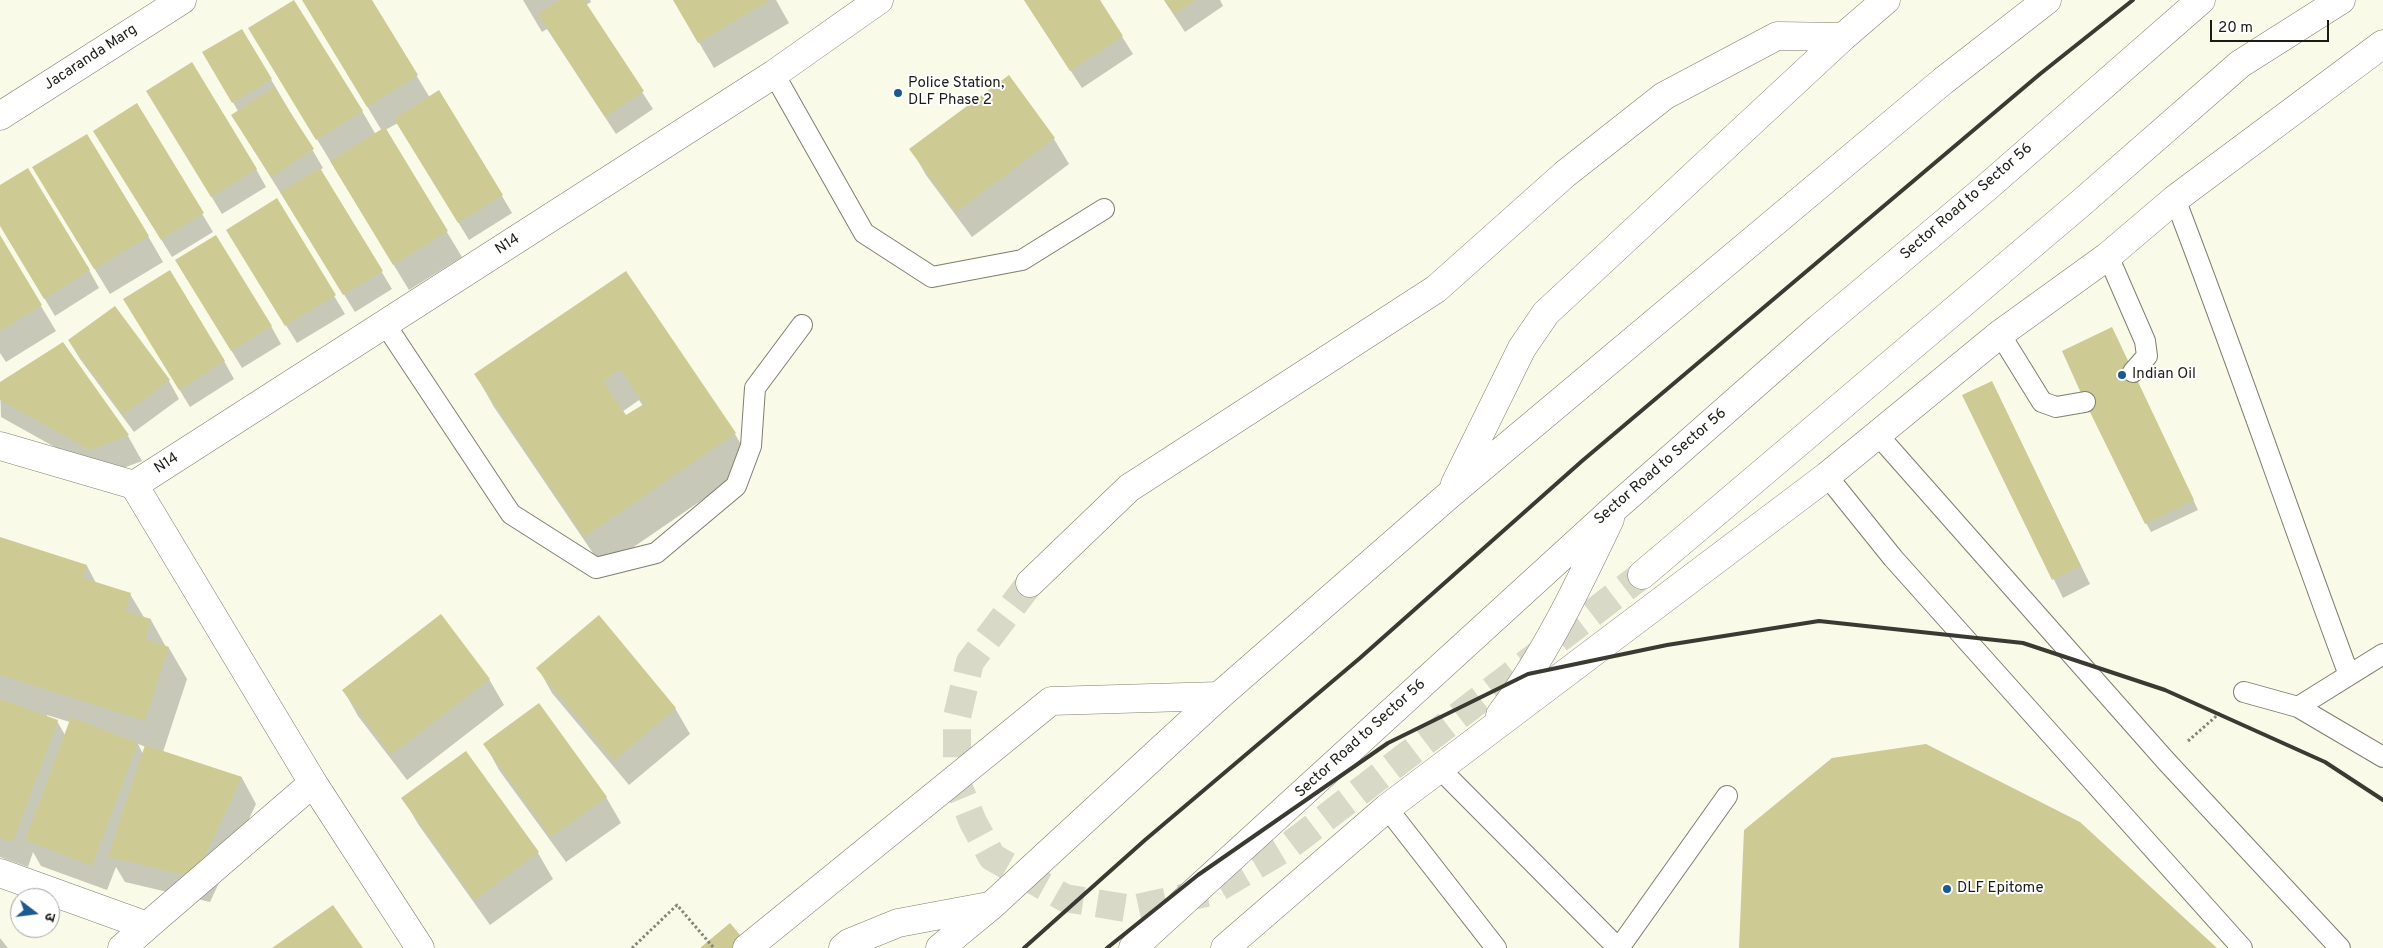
<!DOCTYPE html>
<meta charset="utf-8">
<style>
body{margin:0}
#map{position:relative;width:2383px;height:948px;overflow:hidden;background:#fafae8;font-family:Overpass,"Noto Sans Devanagari",sans-serif}
canvas{display:block}
.north{position:absolute;left:10px;top:888px;width:50px;height:50px;box-sizing:border-box;background:#fff;border:1px solid #a4a4a2;border-radius:50%;rotate:105deg;font-size:14px;font-weight:700;line-height:20px;text-align:center;color:#1c1c16}
.north::after{content:'';display:block;margin:auto;width:18px;height:22px;background:#1b5a90;clip-path:polygon(50% 0,100% 100%,50% 72%,0 100%)}
.scale{position:absolute;left:2210px;top:20px;width:119px;height:22px;box-sizing:border-box;border:2px solid #1c1c16;border-top:0;padding-left:6px;font-size:15px;line-height:18px;white-space:nowrap;color:#1c1c16;-webkit-text-stroke:4px #fff;paint-order:stroke}
</style>
<div id="map">
<canvas width="2383" height="948"></canvas>
<div class="north">उ</div>
<div class="scale">20 m</div>
</div>
<script>
const context = document.querySelector('canvas').getContext('2d');
context.lineJoin = 'round';
function fillPath(path, color) { context.fillStyle = color; context.fill(path, 'evenodd'); }
function strokePath(path, color, width, dash) { context.strokeStyle = color; context.lineWidth = width; context.lineCap = dash ? 'butt' : 'round'; context.setLineDash(dash || []); context.stroke(path); }
function write(font, color, halo, rows, align = 'center') {
  context.font = font + ' Overpass,sans-serif'; context.lineWidth = 4; context.setLineDash([]); context.textBaseline = 'middle'; context.strokeStyle = halo; context.fillStyle = color; for (const [text, x, y, turn = 0] of rows) {
    context.save(); context.translate(x, y); context.rotate((+turn || 0) * Math.PI / 180); context.textAlign = isNaN(turn) ? turn : align; if (halo) context.strokeText(text, 0, 0); context.fillText(text, 0, 0); context.restore();
  }
}
fillPath(new Path2D(`
 M303 0H371L430 98 502 196 512 213 469 240 398 123 385 130 462 257 409 290 265 54 362 111 376 135 382 131Z
 M523 0H590L591 2 586 5 653 109 616 134 547 29 542 32Z
 M674 0H776L789 23 714 68Z
 M1024 0H1099L1133 54 1082 88Z
 M1164 0H1220L1223 6 1185 32Z
 M242 30 323 168 320 170 392 289 355 312 243 133 238 111 204 52Z
 M137 105 213 232 172 257 105 149Z
 M158 109 256 169 266 187 222 214Z
 M1054 139 1069 164 972 237 926 175 911 149Z
 M0 187 89 270 99 288 55 316 0 224Z
 M48 193 148 236 163 262 110 294Z
 M276 200 345 314 297 343 238 248Z
 M0 238 56 331 6 362 0 353Z
 M626 273 735 434 753 465 603 568 494 407 476 375ZM639 400 643 406 626 417 622 412Z
 M187 278 271 326 281 344 242 368Z
 M115 307 169 381 179 399 134 432 80 359 69 341Z
 M135 317 224 361 234 379 190 407Z
 M2116 338 2198 510 2151 532 2146 523Z
 M62 343 128 436 142 461 105 475 1 417 0 384Z
 M1991 383 2090 584 2063 598 1964 396Z
 M0 539 87 566 96 583 130 594 145 619 151 620 166 647 169 648 187 679 163 752 242 778 256 804 210 902 125 882 116 867 107 890 41 866 33 852 28 867 0 857ZM47 715 70 722 65 735 57 721 47 717ZM138 744 146 747 143 754Z
 M538 668 675 708 690 734 629 785 552 693Z
 M489 679 504 705 407 780 358 716 344 691Z
 M485 744 606 797 621 823 566 862 499 770Z
 M466 753 538 853 553 879 490 925 418 824 403 798Z
 M0 938 8 948H0Z`), '#0003');
fillPath(new Path2D(`
 M294 0 363 111 316 140 248 28Z
 M302 0H372L418 75 367 107Z
 M559 0H584L644 91 605 117 538 14Z
 M673 0H770L698 43Z
 M1024 0H1100L1123 36 1070 71Z
 M1164 0H1196L1174 14Z
 M242 29 272 79 232 103 202 52Z
 M192 62 257 169 211 197 146 91Z
 M1009 75 1055 138 956 212 909 149Z
 M274 87 314 149 271 177 231 115Z
 M439 90 503 195 458 223 394 119Z
 M137 103 204 213 161 240 93 131Z
 M385 127 448 231 393 265 330 161Z
 M87 134 149 236 94 269 32 167Z
 M28 168 90 270 44 299 0 226V185Z
 M320 168 383 271 343 295 280 192Z
 M277 198 336 295 285 326 226 230Z
 M0 235 42 305 0 331Z
 M216 235 272 326 231 351 175 260Z
 M170 270 225 361 179 390 123 299Z
 M626 271 736 433 584 537 474 374ZM620 369 644 404 626 415 603 381Z
 M115 306 170 380 123 415 68 340Z
 M2112 327 2194 500 2145 524 2085 402 2062 351Z
 M63 342 129 435 90 450 0 400V382Z
 M1992 381 2081 566 2052 580 1962 395Z
 M0 537 87 565 83 578 131 593 125 611 151 619 146 639 169 647 145 721 0 675Z
 M441 614 490 679 391 755 342 690Z
 M599 615 676 708 614 761 536 668Z
 M0 699 58 720 13 842 0 838Z
 M539 703 607 797 551 837 483 744Z
 M71 717 138 743 92 866 25 840Z
 M1926 744 2080 822 2217 948H1739L1744 830 1832 758Z
 M145 745 242 777 195 877 108 857Z
 M466 751 539 852 475 900 401 798Z
 M333 905 363 948H272Z
 M730 923 751 948H700Z`), '#cdca94');
strokePath(new Path2D(`
 M1030 583 970 662 957 717V783L973 822 992 857 1065 898 1132 909 1211 892 1290 845 1642 575`), '#d9d9c8', 28, [28, 14]);
const lane = new Path2D(`
 M774 74 864 233 932 277 1022 260 1104 209
 M2175 199C2236 357 2290 517 2349 675
 M2108 256 2145 341 2147 356 2133 372
 M385 324 511 514 596 568 656 553 736 486 751 446 755 388 802 325
 M2000 334 2042 402 2056 407 2085 402
 M1877 434 2166 761 2340 948
 M1827 476 1893 558 2242 948
 M2244 692 2298 707 2383 757
 M2298 707 2383 654
 M1440 769 1618 948
 M1387 808 1496 948
 M1619 948 1727 796`);
const street = new Path2D(`
 M0 446 134 485 313 783 147 926 0 873
 M134 485 774 74 879 0
 M313 783 420 948
 M122 948 147 926`);
const secondary = new Path2D(`
 M0 116 182 0
 M1455 484 1522 348 1546 313 1843 37 1886 0
 M1642 575 2081 203 2240 64 2341 0
 M1030 583 1129 488 1436 289 1565 174 1664 96 1777 36 1843 37
 M1500 715C1545 656 1578 586 1610 519
 M843 948 849 943 898 923 989 906
 M940 948 991 906 1219 696 1449 495 1943 81 2047 0
 M1133 948 1617 506 1819 328 1986 188 2201 0
 M1225 948 1387 808 1827 476 2000 334 2108 256 2175 199 2383 44`);
const primary = new Path2D(`
 M747 948 1051 701 1219 696`);
strokePath(lane, '#7f7e6e', 22);
strokePath(street, '#7f7e6e', 29);
strokePath(secondary, '#7f7e6e', 29);
strokePath(primary, '#7f7e6e', 29);
strokePath(new Path2D(`
 M2188 741 2221 712
 M632 948 677 905 713 947`), '#848478', 3, [2.5, 2.5]);
strokePath(lane, '#fff', 20);
strokePath(street, '#fff', 28);
strokePath(secondary, '#fff', 28);
strokePath(primary, '#fff', 28);
strokePath(new Path2D(`
 M1024 948 1145 840 1360 658 1582 461 2040 74 2133 0
 M1107 948 1198 875 1388 743 1528 674 1667 645 1819 621 2023 643 2165 690 2325 762 2383 800`), '#3a3a33', 4);
for (const [x, y, r, color] of [
 [898,93,5,"#1b5a90"],
 [2122,375,5,"#1b5a90"],
 [1947,889,5,"#1b5a90"]
]) { const dot = new Path2D(); dot.arc(x, y, r, 0, 2 * Math.PI); context.fillStyle = color; context.fill(dot); strokePath(dot, '#fff', 2); }
write('15px', '#1c1c16', '#fff', [
 ["Jacaranda Marg",91,58,-33],
 ["Sector Road to Sector 56",1967,202,-41],
 ["N14",508,245,-33],
 ["N14",167,464,-33],
 ["Sector Road to Sector 56",1661,467,-41],
 ["Sector Road to Sector 56",1361,739,-42]
]);
write('15px', '#1c1c16', '#fff', [
 ["Police Station,",908,84],
 ["DLF Phase 2",908,101],
 ["Indian Oil",2132,375],
 ["DLF Epitome",1957,889]
], 'left');
</script>
